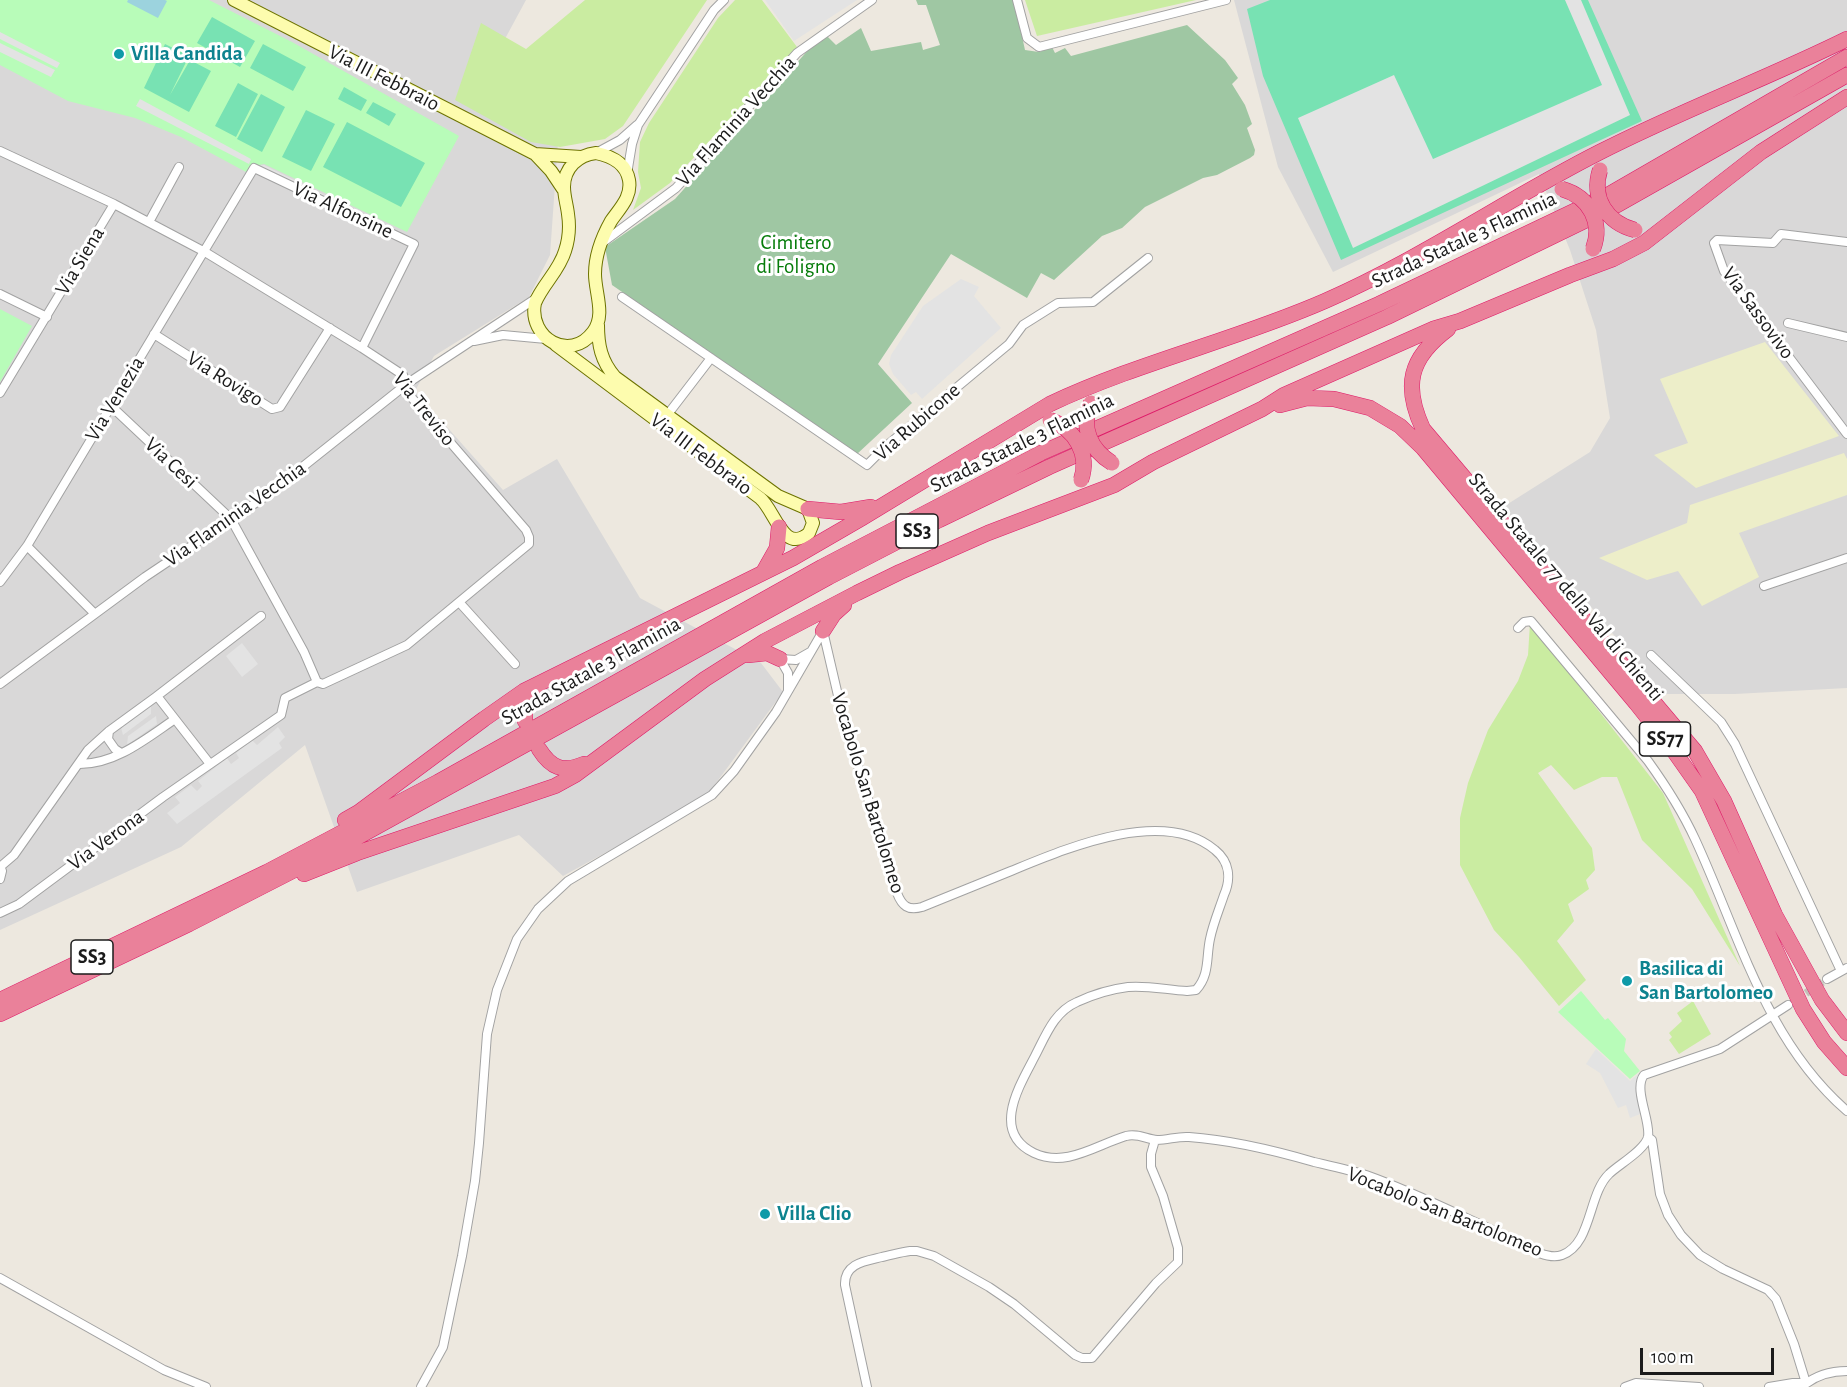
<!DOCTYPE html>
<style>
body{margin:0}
#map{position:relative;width:1847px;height:1387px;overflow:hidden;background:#ede8df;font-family:"Alegreya Sans",sans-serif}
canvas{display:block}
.scale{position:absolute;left:1640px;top:1348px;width:134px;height:27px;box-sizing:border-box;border:3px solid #1b1b1b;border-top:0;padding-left:8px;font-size:18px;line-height:21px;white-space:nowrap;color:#1b1b1b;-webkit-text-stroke:4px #fff;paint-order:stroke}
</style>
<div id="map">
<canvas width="1847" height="1387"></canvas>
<div class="scale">100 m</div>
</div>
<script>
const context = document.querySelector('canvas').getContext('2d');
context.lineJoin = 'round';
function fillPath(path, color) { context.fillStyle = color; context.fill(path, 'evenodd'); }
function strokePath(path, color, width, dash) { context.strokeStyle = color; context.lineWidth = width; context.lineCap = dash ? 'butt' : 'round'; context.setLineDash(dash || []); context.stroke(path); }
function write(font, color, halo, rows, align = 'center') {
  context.font = font + ' "Alegreya Sans",sans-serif'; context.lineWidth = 6; context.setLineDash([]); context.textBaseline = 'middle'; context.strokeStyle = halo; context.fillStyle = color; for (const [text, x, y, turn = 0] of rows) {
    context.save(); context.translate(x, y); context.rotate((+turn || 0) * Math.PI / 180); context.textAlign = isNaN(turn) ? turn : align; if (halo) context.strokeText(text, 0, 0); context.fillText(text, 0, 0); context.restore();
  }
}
fillPath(new Path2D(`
 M0 0H526L480 85 559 128 550 255 529 297 434 356 415 391 503 490 557 459 640 598 761 663 783 692 705 798 563 876 519 835 357 892 305 745 181 847 0 930Z
 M1234 0H1847V688L1735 694H1662L1591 607 1503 507 1590 452 1610 418 1596 330 1570 250 1539 174 1333 272 1278 167Z`), '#d9d8d8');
fillPath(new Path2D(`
 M1765 342 1839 436 1696 488 1654 455 1688 443 1660 379Z
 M1844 453 1847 459V495L1739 533 1759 577 1702 606 1678 571 1647 580 1599 558 1687 523 1690 505Z`), '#edeec9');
fillPath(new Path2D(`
 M585 0H707L623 126 605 139 560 147 531 142 455 100 481 23 526 49Z
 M735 0H762L797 47 670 183 633 210 641 188 638 172 640 142 649 123 718 18Z
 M1025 0H1196L1037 36Z
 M1530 623 1663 793 1740 966 1692 889 1642 840 1617 777H1602L1574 790 1551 765 1538 773 1592 848 1595 870 1586 880 1589 889 1568 904 1574 921 1557 941 1586 980 1559 1006 1519 957 1494 930 1460 865V818L1468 783 1488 730 1518 681 1528 655Z
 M1693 1001 1711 1034 1679 1054 1669 1040 1672 1037 1669 1033 1682 1021 1677 1013Z`), '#caeca1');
fillPath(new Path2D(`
 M916 0H1014L1025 50 1039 52 1052 47 1055 53 1065 48 1071 56 1187 25 1225 60 1238 78 1232 84 1245 105 1252 124 1247 128 1255 150 1254 155 1250 158 1217 175 1203 178 1145 207 1122 228 1102 236 1054 280 1041 273 1027 298 951 254 878 364 912 403 857 454 612 285 605 247 675 199 810 48 826 35 836 45 861 28 871 51 921 42 923 50 940 45 926 5H918Z`), '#9fc7a3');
fillPath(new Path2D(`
 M0 0H209L292 42 459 136 407 232 264 164 254 166 248 173 181 137 135 118 68 101 0 65Z
 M0 309 32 326 0 382Z
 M1581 991 1605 1020 1608 1018 1626 1039 1624 1051 1640 1071 1630 1079 1558 1012Z`), '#b8fcb9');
fillPath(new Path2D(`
 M1270 0H1588L1642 121 1341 260 1263 76 1247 9Z
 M212 17 255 41 240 67 197 43Z
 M165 44 189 56 170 95 190 60 211 71 189 112 144 88Z
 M263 44 306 67 293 91 250 68Z
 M238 83 258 94 236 137 215 126Z
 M344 87 367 100 361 111 338 99Z
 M261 94 285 107 262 152 237 139Z
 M373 102 396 114 389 126 366 113Z
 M306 110 335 124 311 171 282 157Z
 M347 122 425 163 401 207 323 167Z`), '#78e2b3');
fillPath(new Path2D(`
 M765 0H857L794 41Z
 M1565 0H1581L1630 115 1353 248 1298 118 1394 75 1433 159 1602 85Z
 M0 32 60 63 57 68 0 39Z
 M0 43 55 70 51 77 0 52Z
 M140 99 251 159 249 164 136 106Z
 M264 165 345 205 343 210 257 166Z
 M961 279 979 287 974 296 1001 328 922 399 916 392 911 395 893 374 889 364 891 355 923 306Z
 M242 643 258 664 242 677 226 656Z
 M151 705V714L123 735 121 727Z
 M156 716 157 724 127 745 128 736Z
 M278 727 285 737 279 743 282 748 177 824 167 813 180 803 175 797 191 785 197 791 202 786 198 781 227 758 231 764 239 758 236 753 252 740 257 745Z
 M1596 1049 1630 1081 1641 1072 1648 1111 1630 1118 1626 1105 1618 1108 1600 1073 1586 1064Z`), '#e3e3e3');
fillPath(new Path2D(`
 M128 0H165L167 1 158 18 127 2Z`), '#9cd3de');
strokePath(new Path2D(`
 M1796 1000 1827 979`), '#c3bfb8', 8, [8, 4]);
const street = new Path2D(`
 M1017 0 1027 38 1039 47 1226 0
 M0 151 114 204 205 252 362 348 403 375 412 398 526 530 529 537V544L407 645 323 684 317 682 304 652 231 519 111 406
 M596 153 620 140 637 125
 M627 174 632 144 638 125 714 10 724 0
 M149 222 179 167
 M1847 242 1781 234 1773 243 1717 240 1714 243 1724 271 1847 434
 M602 243 676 188 797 53 872 0
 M0 294 47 317
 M622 297 867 465 885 447 1009 344 1023 325 1058 303 1093 302 1148 258
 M1788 323 1847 337
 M154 334 272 409 280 407 330 328
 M474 341 503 335 546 339
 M0 393 114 204
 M668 414 711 358
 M27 546 95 614
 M0 582 27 546 254 168 414 244 362 348
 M1764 586 1847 558
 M459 602 515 664
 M1518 628 1524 622 1531 621 1648 761C1666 786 1682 811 1695 839 1739 934 1765 1040 1847 1111
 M823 631 843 717 897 893C902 906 908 911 922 907 951 895 981 883 1011 871 1065 849 1163 806 1215 850 1230 862 1231 879 1224 895 1219 910 1213 924 1210 939 1206 957 1210 975 1196 990L1187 991C1168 990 1146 985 1128 987 1112 989 1092 995 1077 1002 1054 1012 1046 1035 1035 1056 1020 1085 990 1132 1034 1153 1066 1168 1096 1145 1126 1136 1138 1133 1146 1139 1157 1140 1168 1140 1178 1136 1189 1137 1232 1140 1273 1150 1314 1162 1331 1166 1349 1170 1366 1175 1414 1192 1461 1216 1508 1237 1522 1244 1546 1261 1562 1255 1592 1244 1588 1194 1609 1174 1618 1165 1645 1150 1648 1137 1651 1121 1633 1089 1644 1075L1720 1049 1788 1005
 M1651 655 1721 722 1735 744 1841 971
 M780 659 788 673V690
 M780 659 796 660 810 652
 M0 684 145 577 266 496 408 383 538 297
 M109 731 108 739 115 749 121 753
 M80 764C116 764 147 738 175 719
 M210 764 157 696 261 616
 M0 866 2 871 0 879
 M0 867 14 855 88 750 109 731 157 696
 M0 913 19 904 163 797 281 715 285 698 317 682
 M1827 979 1847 968
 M1648 1137 1652 1140 1660 1194 1668 1215 1681 1235 1700 1255 1723 1269 1768 1290 1776 1299 1794 1344 1806 1383H1793L1769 1387
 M0 1278 164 1370 206 1387
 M1803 1386C1816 1375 1830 1371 1847 1371
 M421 1387 443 1347 462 1256 475 1181 479 1143 487 1034 497 990 517 939 538 909 568 881 712 795 734 771 776 712 823 631
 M867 1387 845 1285C844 1263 866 1261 882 1257 892 1255 901 1252 910 1251H917L934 1256 989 1287 1014 1304 1075 1355 1082 1358H1092L1156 1283 1178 1262V1248L1163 1196 1151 1167V1154L1155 1140
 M1625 1387 1636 1383 1699 1387`);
const secondary = new Path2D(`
 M234 0 535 154 551 171 563 189
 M596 153C611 156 626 163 629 180 632 197 620 208 611 221 602 237 595 255 595 274 595 293 606 315 593 332 570 363 528 338 535 303 543 284 559 271 565 251 569 239 570 227 568 214 567 205 564 196 564 187 564 168 578 155 596 153Z
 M535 154 581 157
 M556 345 760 498C775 510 783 555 809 533L813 523 808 509 778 496 615 377C601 361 598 345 598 325`);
const highway = new Path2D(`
 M1448 329C1409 358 1403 386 1423 429L1695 751 1724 801 1775 915 1822 1000 1847 1033
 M1280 405 1307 398 1334 399 1370 408 1400 426 1423 448 1636 703 1671 747 1702 791 1803 1009 1824 1042 1847 1068
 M808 509 841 512 871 507
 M764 571 777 548 779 527
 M823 631 834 614 844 605
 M748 655 767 653 780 659
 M525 721V708L537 687
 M539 749C551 768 563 773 584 764
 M345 820 359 812 484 719 524 691 793 558 862 518 1050 404C1139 362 1236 340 1325 301 1421 259 1507 199 1600 152 1680 111 1766 79 1847 39
 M304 874 357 853 555 786 575 775 705 679 765 641 857 593 900 572 988 533 1114 485 1153 462 1262 409 1284 395 1433 329 1460 321 1570 275 1613 259 1644 243 1761 152 1847 97
 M0 1000 267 872 438 782 822 567 1041 453 1379 304 1608 195 1847 57
 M0 1014 189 924 349 842 829 577 939 520 1049 467 1387 317 1617 205 1847 75`);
strokePath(street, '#a2a2a2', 10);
strokePath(secondary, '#6d7300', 14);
strokePath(highway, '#de1a68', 16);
strokePath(street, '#fff', 8);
strokePath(secondary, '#fdfcae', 12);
strokePath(highway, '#ea819a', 15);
const highwayBridge = new Path2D(`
 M1600 170C1591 198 1607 223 1635 230
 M1562 189C1590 197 1603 223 1593 249
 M1091 403C1080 428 1091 450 1112 463
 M1050 420C1075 429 1090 454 1081 480`);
strokePath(highwayBridge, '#de1a68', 16, []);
strokePath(highwayBridge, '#ea819a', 15);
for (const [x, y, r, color] of [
 [119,54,6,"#0f9aa8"],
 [1627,981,6,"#0f9aa8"],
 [765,1214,6,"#0f9aa8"]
]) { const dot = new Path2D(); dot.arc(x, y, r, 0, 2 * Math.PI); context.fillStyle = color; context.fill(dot); strokePath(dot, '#fff', 2); }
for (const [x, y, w] of [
 [917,531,42],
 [1665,739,51],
 [92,957,42]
]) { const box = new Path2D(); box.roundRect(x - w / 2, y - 17, w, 34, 4.5); context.fillStyle = '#fff'; context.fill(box); strokePath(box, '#1b1b1b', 1.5); }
write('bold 20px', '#1b1b1b', null, [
 ["SS3",917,531],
 ["SS77",1665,739],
 ["SS3",92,957]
]);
write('bold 21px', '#0d838f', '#fff', [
 ["Villa Candida",131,54],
 ["Basilica di",1639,969],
 ["San Bartolomeo",1639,993],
 ["Villa Clio",777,1214]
], 'left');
write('21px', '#1b1b1b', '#fff', [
 ["Via III Febbraio",384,78,27],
 ["Via Flaminia Vecchia",736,121,-48],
 ["Via Alfonsine",343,210,25],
 ["Strada Statale 3 Flaminia",1464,240,-25],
 ["Via Siena",80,261,-59],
 ["Via Sassovivo",1758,313,54],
 ["Via Rovigo",225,379,32],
 ["Via Venezia",115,399,-59],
 ["Via Treviso",424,409,52],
 ["Via Rubicone",917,422,-41],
 ["Strada Statale 3 Flaminia",1022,443,-26],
 ["Via III Febbraio",701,454,37],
 ["Via Cesi",171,463,43],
 ["Via Flaminia Vecchia",235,514,-35],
 ["Strada Statale 77 della Val di Chienti",1566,587,50],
 ["Strada Statale 3 Flaminia",591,671,-29],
 ["Vocabolo San Bartolomeo",868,793,73],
 ["Via Verona",106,840,-36],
 ["Vocabolo San Bartolomeo",1445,1212,22]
]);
write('21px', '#057c09', '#fff', [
 ["Cimitero",796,243],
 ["di Foligno",796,267]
]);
</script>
